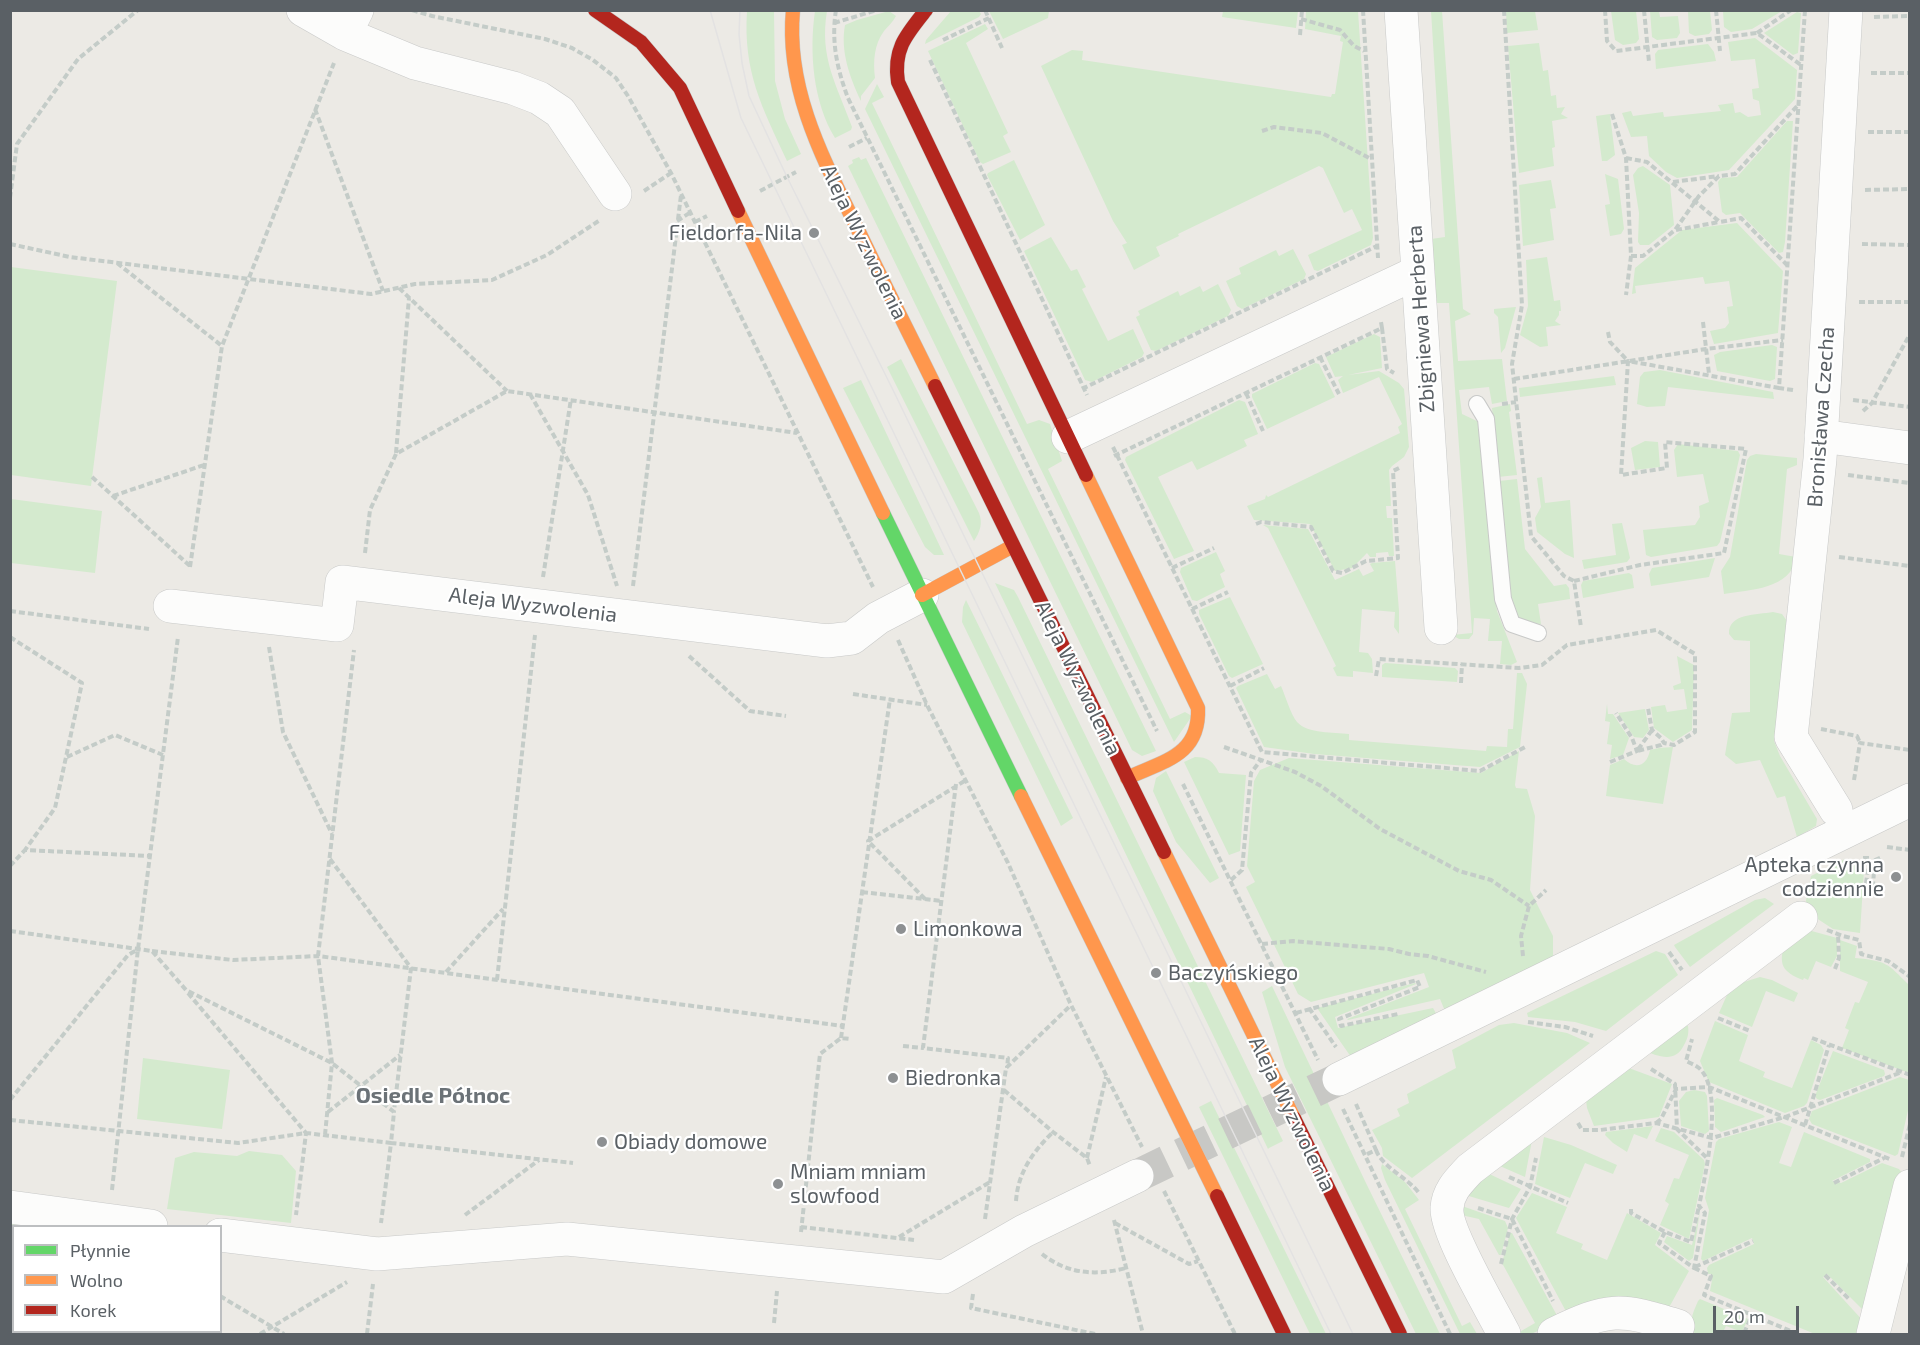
<!DOCTYPE html>
<meta charset="utf-8">
<style>
body{margin:0}
#map{position:relative;width:1920px;height:1345px;overflow:hidden;background:#eceae5;font-family:"Exo 2",sans-serif}
canvas{display:block}
.frame{position:absolute;inset:0;border:12px solid #5a6065;pointer-events:none}
.legend{position:absolute;left:12px;top:1225px;width:210px;height:108px;box-sizing:border-box;background:#fff;border:2px solid #bdbfc1;margin:0;padding:8px 10px;list-style:none;font-size:18px;color:#5a6065}
.legend li{display:flex;align-items:center;gap:12px;height:30px}
.legend b{width:30px;border:2px solid #bdbfc1}
.scale{position:absolute;left:1713px;top:1306px;width:86px;height:27px;box-sizing:border-box;border:3px solid #5a6065;border-top:0;padding-left:8px;font-size:18px;line-height:21px;white-space:nowrap;color:#5a6065;-webkit-text-stroke:4px #fff;paint-order:stroke}
</style>
<div id="map">
<canvas width="1920" height="1345"></canvas>
<div class="frame"></div>
<ul class="legend">
<li><b style="height:8px;background:#63d668"></b>Płynnie</li>
<li><b style="height:8px;background:#ff974d"></b>Wolno</li>
<li><b style="height:8px;background:#b3261e"></b>Korek</li>
</ul>
<div class="scale">20 m</div>
</div>
<script>
const context = document.querySelector('canvas').getContext('2d');
context.lineJoin = 'round';
function fillPath(path, color) { context.fillStyle = color; context.fill(path, 'evenodd'); }
function strokePath(path, color, width, dash) { context.strokeStyle = color; context.lineWidth = width; context.lineCap = dash ? 'butt' : 'round'; context.setLineDash(dash || []); context.stroke(path); }
function write(font, color, halo, rows, align = 'center') {
  context.font = font + ' "Exo 2",sans-serif'; context.lineWidth = 4.5; context.setLineDash([]); context.textBaseline = 'middle'; context.strokeStyle = halo; context.fillStyle = color; for (const [text, x, y, turn = 0] of rows) {
    context.save(); context.translate(x, y); context.rotate((+turn || 0) * Math.PI / 180); context.textAlign = isNaN(turn) ? turn : align; if (halo) context.strokeText(text, 0, 0); context.fillText(text, 0, 0); context.restore();
  }
}
fillPath(new Path2D(`
 M747 11H774L775 81 785 119 801 154 787 161C762 107 743 72 747 11Z
 M815 11H827C819 58 837 85 852 127L851 130 835 138C813 102 809 52 815 11Z
 M889 11 896 16C893 22 888 26 884 31 874 45 873 61 875 78L861 96V101C850 78 840 51 845 25L857 20Z
 M951 11H979L981 14 979 17 925 44 926 40Z
 M989 11H1049L1048 18 1003 39Z
 M1223 11V10L1298 11 1296 28 1222 17Z
 M1306 11H1358L1373 238 1371 245 1318 271 1314 270 1308 255 1362 230 1352 209 1344 213 1323 168 1319 166 1178 234 1179 236 1156 247 1160 256 1134 270 1122 245 1127 243 1113 221 1041 66 1072 50 1083 51 1082 60 1331 97 1332 94H1335L1343 42 1340 41 1341 36 1305 29Z
 M1431 11H1442L1463 309 1471 314 1455 321 1458 361 1502 359 1507 401 1492 404 1489 387 1459 390 1462 414 1479 422 1497 611 1517 662 1511 665 1500 664 1502 641H1488L1490 619 1474 618 1473 634 1469 639H1459L1452 635 1472 633 1449 303H1435L1431 239 1445 237Z
 M1506 11H1535L1538 30 1507 33Z
 M1611 11H1636L1639 39 1636 43 1623 45 1615 40Z
 M1650 11H1659L1660 17 1678 16 1680 33 1677 38 1657 40 1652 37Z
 M1688 11H1710L1712 30 1709 34 1695 36 1689 33Z
 M1723 11V10L1782 11 1752 29 1731 32 1724 27Z
 M1797 12 1801 13 1798 53 1793 55 1764 33Z
 M985 24 988 29 966 43 1008 133 1003 136 1011 152 983 164 980 162 928 51Z
 M1755 38 1797 70 1795 99 1729 170 1677 178 1666 172 1649 156 1647 136 1631 137 1622 113 1631 111 1633 116 1663 112 1664 117 1721 111 1718 105 1733 103 1735 113 1740 112 1748 117 1761 115 1759 101 1753 99 1752 89 1759 88 1755 59 1731 61 1728 42Z
 M1539 43 1543 71 1548 70 1551 96 1556 95 1557 108 1565 107 1561 114 1568 118 1552 121 1555 147 1552 148 1554 166 1519 173 1508 46Z
 M1708 44 1714 52 1716 61 1656 69 1655 54 1658 50Z
 M877 84 884 97 872 103 1027 424 1039 420 1050 424 1062 461 1048 469 1170 719 1185 712 1192 716 1174 742 865 109Z
 M1610 114 1615 155 1607 161H1602L1596 116Z
 M1787 121H1793L1785 242 1783 252 1779 253 1740 213 1726 215 1722 212 1718 182 1721 178 1737 177Z
 M859 157 861 160 866 158 1156 751 1142 756 1132 750 848 166 853 163 852 160Z
 M1014 160 1045 225 1020 240 987 175 988 173Z
 M1643 166 1670 185 1674 225 1649 245H1640L1638 242 1639 213 1633 175 1638 168Z
 M1605 174 1618 179 1624 229 1621 234 1610 236 1605 205 1610 204Z
 M1551 180 1556 208 1550 209 1554 240 1523 246 1519 185Z
 M1737 223 1783 271 1778 333 1714 344 1710 331 1725 328 1729 323 1727 307 1733 306 1729 281 1705 284 1703 277 1635 286 1636 293 1632 294 1635 268 1682 230Z
 M1051 237 1071 271 1077 269 1086 287 1082 289 1108 341 1133 329 1144 353 1142 357 1092 382 1085 380 1024 251Z
 M1293 249 1306 274 1304 279 1242 309 1237 306 1226 281 1241 274 1239 268 1276 250 1279 256Z
 M1547 257 1554 301 1560 300 1561 311H1559V315L1555 321 1561 325 1546 327 1548 346 1540 347 1520 335 1528 306 1526 260Z
 M11 267 117 281 91 486 11 475Z
 M1218 284 1231 310 1228 316 1156 351 1151 350 1136 317 1140 315 1138 311 1178 291 1180 296 1200 286 1203 292Z
 M1516 307 1505 348 1501 353 1498 317 1494 313V309Z
 M1374 334 1380 337 1382 368 1348 375 1379 371 1399 383 1404 389 1409 447 1404 457 1392 466 1389 470 1391 506H1386L1387 518H1392L1394 556H1389L1388 552 1376 553V557H1370L1367 553 1352 568 1335 571 1310 524 1254 520 1247 506 1265 499 1266 495 1268 497 1400 433 1398 427 1402 424 1379 377 1343 393 1338 380 1343 376 1335 377 1326 357Z
 M1772 345 1777 347 1775 379 1770 381 1717 371 1714 355 1720 352Z
 M901 359 979 513C983 523 980 532 974 541L887 367Z
 M1315 363 1319 364 1335 397 1267 429 1252 397V394Z
 M1660 370 1773 392 1774 399 1668 387 1665 406 1647 407 1637 404 1640 377 1644 372Z
 M1614 376 1616 385 1520 397 1519 388Z
 M861 380 944 555H934L925 547 843 388Z
 M1239 400 1245 402 1258 434 1244 440 1247 446 1197 470 1192 461 1158 477 1194 551 1174 559 1125 460 1126 457Z
 M1510 404 1511 411 1509 412 1517 475 1498 477 1492 408Z
 M1645 441 1658 442 1660 467 1635 470 1631 448Z
 M1678 444 1738 451 1740 455 1720 542 1717 546 1651 557 1646 555 1643 530 1695 525 1700 517 1699 506 1709 502 1703 474 1677 477 1674 450Z
 M1756 454 1797 458V465L1787 469 1779 554 1796 557C1792 589 1749 590 1724 594L1721 571 1730 557 1747 460 1750 456Z
 M1542 477 1545 503 1570 500 1574 558 1565 554 1537 532 1535 518 1541 507 1537 478Z
 M1517 479 1525 549 1554 586 1566 584 1569 588 1570 599 1538 604 1541 624 1522 623 1509 604 1499 481Z
 M11 499 102 511 95 573 11 563Z
 M1622 523 1630 558 1627 562 1584 569 1582 560 1616 555 1612 524Z
 M1263 525 1308 529 1335 580 1359 569 1363 576 1374 571 1370 564 1372 563 1395 561 1399 611V634L1394 627 1395 612 1362 609 1359 652 1368 653 1372 659 1373 673 1353 671V677L1337 676 1333 668 1336 666 1268 528Z
 M1216 552 1225 571 1220 574 1225 587 1197 601 1192 600 1180 572 1181 568Z
 M1715 558 1709 577 1651 586 1649 574 1652 568Z
 M1629 573 1632 575 1634 588 1583 598 1581 585 1583 581Z
 M995 583 1014 590 1018 597 1283 1141 1269 1148 1268 1149Z
 M1230 597 1263 664 1232 678 1229 676 1199 614V610Z
 M966 600 1073 818 1061 826 962 622 963 607Z
 M1773 612 1782 614 1787 621 1788 629 1774 741 1780 756 1817 819 1816 826 1797 837 1785 796 1777 798 1760 760 1736 764 1725 755 1732 713 1750 712V641L1734 640 1729 634C1728 613 1757 615 1773 612Z
 M1677 656 1694 665 1692 730 1673 742 1654 728 1651 707 1665 705 1667 712 1687 709 1684 689 1674 690 1673 686 1681 683Z
 M1385 663 1455 668 1458 671 1457 682 1382 677V665Z
 M1517 673H1522L1527 684 1520 747 1480 767 1314 754 1264 747 1236 688 1238 686 1267 674 1275 689 1281 686C1285 695 1291 715 1297 722 1308 734 1334 732 1349 734V740L1486 751 1487 746 1507 747 1508 729H1513Z
 M1607 704 1608 714H1613L1629 738 1623 755 1610 759 1612 745 1607 744 1610 722 1605 721Z
 M1645 709 1649 730 1643 738 1634 737 1618 713Z
 M1673 747 1663 804 1606 796 1610 765 1624 759C1636 770 1647 766 1650 750L1659 748Z
 M1519 751 1515 785 1516 788 1527 789 1535 816 1530 890 1553 936V958L1445 1011 1440 999 1348 1020 1347 1019 1429 987 1424 973 1311 1002 1298 994 1246 887 1255 882 1247 866 1254 781 1260 770 1289 758 1481 773Z
 M1195 757C1208 757 1213 761 1219 773L1246 775 1240 851 1229 855 1184 762Z
 M1166 771 1219 878 1210 883 1176 842 1153 791 1156 778Z
 M1845 859 1857 862 1864 870 1860 933 1833 929 1804 910 1811 876Z
 M1765 898 1774 904 1690 967 1675 947 1674 945 1755 900Z
 M1808 930 1837 938V956L1831 967 1816 961 1808 980 1804 978 1803 980C1782 972 1778 964 1785 943Z
 M1840 940 1857 946 1855 958C1887 961 1887 963 1909 985V1073L1842 1048 1849 1030 1845 1028 1855 1002 1859 1003 1868 982 1840 971Z
 M1656 951 1665 954 1678 975 1606 1031 1575 1022 1528 1017 1527 1013Z
 M1760 977 1772 980 1798 993 1794 1002 1766 991 1752 1027 1719 1013 1731 986Z
 M1415 983 1416 984 1335 1017 1338 1028 1433 1008 1437 1015 1351 1057 1317 1008Z
 M1272 986 1365 1181 1440 1334H1416L1285 1067 1262 992Z
 M1715 1021 1748 1035 1739 1061 1765 1072 1763 1077 1792 1088 1811 1040 1821 1045 1824 1050 1807 1103 1804 1106 1785 1113 1709 1082 1700 1061Z
 M1514 1023 1567 1033 1590 1043 1412 1178 1383 1156 1382 1148 1372 1130 1400 1116 1397 1109 1409 1103 1407 1094 1456 1068 1452 1050 1499 1025Z
 M1683 1023 1688 1026C1689 1033 1688 1038 1684 1045 1675 1064 1658 1056 1642 1050Z
 M1833 1051 1884 1070 1885 1074 1884 1076 1820 1100 1817 1099 1815 1096Z
 M143 1058 230 1070 222 1129 137 1119Z
 M1626 1067 1672 1084 1659 1117 1594 1126 1587 1108 1586 1100Z
 M1900 1077 1909 1080V1106L1898 1154 1895 1156 1812 1124 1809 1119 1812 1111Z
 M1694 1090 1705 1092 1707 1096 1709 1131 1705 1134 1681 1126 1679 1101 1686 1092Z
 M1717 1098 1763 1115 1765 1117 1721 1132 1715 1127 1714 1100Z
 M1211 1101 1326 1334H1310L1199 1107Z
 M1779 1122 1792 1127 1779 1163 1791 1167 1804 1132 1870 1159V1162L1832 1181 1841 1183 1882 1163 1899 1169 1904 1176 1865 1312 1827 1274 1823 1277 1865 1323 1861 1334H1815L1710 1291 1712 1280 1711 1274H1708L1707 1268 1709 1265 1754 1244 1752 1238 1703 1261 1701 1259 1709 1210 1705 1198 1716 1142 1719 1139Z
 M1653 1126 1647 1139 1634 1134 1627 1152 1613 1143 1605 1135 1606 1132Z
 M1661 1128 1674 1132 1704 1160 1705 1164 1689 1239 1660 1225 1669 1204 1665 1201 1674 1178 1679 1179 1689 1155 1655 1141Z
 M1544 1137 1571 1145 1617 1165 1613 1174 1585 1163 1570 1198 1535 1184Z
 M1532 1140 1525 1177 1493 1163Z
 M249 1151 282 1155 296 1171 291 1223 167 1209 175 1158 194 1152 237 1156Z
 M1382 1164 1405 1182 1419 1200 1405 1209 1462 1326 1470 1322 1477 1334H1460L1385 1180 1381 1168Z
 M1483 1171 1521 1189 1509 1208 1462 1194Z
 M1532 1193 1567 1207 1556 1233 1583 1244 1581 1249 1607 1260 1627 1213 1661 1233 1655 1245 1689 1271 1666 1313 1569 1317 1516 1218Z
 M1459 1205 1505 1221 1508 1228 1501 1255H1499L1479 1219 1461 1215Z
 M1700 1211 1693 1258 1689 1261 1664 1242 1667 1236 1692 1245Z
 M10 1219 82 1226H14V1332H87V1334H11Z
 M1510 1233H1512L1560 1321 1531 1334H1516L1535 1323 1502 1263Z
 M1700 1299 1748 1319 1742 1332 1726 1326 1722 1334H1695C1688 1322 1693 1313 1698 1301Z`), '#d4eace');
strokePath(new Path2D(`
 M1137 1176 1339 1079`), '#c8c8c5', 33, [33, 16]);
const lane = new Path2D(`
 M1477 404 1486 419 1503 599 1512 624 1538 633`);
const street = new Path2D(`
 M303 10 345 34 357 10
 M1401 10 1441 628
 M345 34 415 63 513 88 539 98 560 112 615 194
 M1821 436 1910 448
 M1068 437 1418 272
 M170 606 337 625 342 582 827 641 852 638 878 618 922 595
 M1836 810 1791 737 1820 459 1846 10
 M1339 1079 1910 800
 M10 1207 151 1226
 M220 1235 377 1254 567 1239 944 1277 1024 1231 1137 1176
 M1504 1334C1492 1310 1445 1231 1447 1208 1448 1191 1459 1181 1470 1169L1801 918
 M1554 1334C1610 1307 1619 1308 1678 1326
 M1873 1334 1910 1186`);
const fast = new Path2D(`
 M883 513 1021 796`);
const slow = new Path2D(`
 M793 10C785 93 827 166 862 238 886 288 911 337 935 386
 M738 211 883 513
 M1086 475 1198 708C1200 756 1163 761 1127 778
 M922 595 1013 546
 M1021 796 1217 1196
 M1164 852 1294 1118`);
const jam = new Path2D(`
 M595 10 641 42 680 88 738 211
 M926 10C906 35 893 49 898 82L1086 475
 M935 386 1164 852
 M1294 1118 1400 1334
 M1217 1196 1284 1334`);
strokePath(lane, '#c8c9c8', 18);
strokePath(street, '#c8c9c8', 34);
strokePath(fast, '#c8c8c8', 15);
strokePath(slow, '#c8c8c8', 15);
strokePath(jam, '#c8c8c8', 15);
strokePath(new Path2D(`
 M412 10 432 16 545 39 572 48 593 60 616 78 628 96 671 173 873 587
 M836 10C831 41 837 69 848 98L1157 731
 M985 10 1002 48
 M1363 10 1378 258
 M1504 10 1522 305 1512 364 1531 536 1564 576 1574 581 1581 627
 M1605 10 1607 41 1616 51 1757 33 1801 65
 M1644 10 1649 62
 M1716 10 1720 51
 M1874 17 1910 16
 M1301 19 1340 30 1354 46 1364 51
 M834 23 877 10
 M1757 33 1791 10
 M1300 35 1302 10
 M943 40 989 18
 M930 60 1087 395
 M1871 73H1910
 M315 109 383 291
 M1612 114 1626 158 1631 256 1626 295
 M1262 131 1274 127 1322 133 1371 159
 M1868 132H1910
 M849 147 867 138
 M1626 158 1647 162 1720 222 1741 218 1787 265
 M1673 182 1719 176
 M1865 190 1910 189
 M644 191 671 173
 M760 191 796 172
 M10 198 17 144 78 59 138 10
 M677 221 691 212
 M695 222 707 216
 M1676 230 1719 222
 M10 244 70 257 371 294 415 284 492 280 547 255 600 220
 M1862 244 1910 245
 M1631 256H1643L1675 230 1699 196 1719 176 1735 174 1799 104
 M117 263 222 346
 M399 288 507 391
 M1859 302H1910
 M1703 322 1709 374
 M1382 328 1387 369 1394 373
 M1608 332 1610 342 1627 360
 M1320 357 1339 394
 M1514 379 1706 349 1783 340
 M1082 389 1377 246
 M1793 390 1779 388 1805 10
 M1246 393 1263 431
 M530 394 588 495 617 586
 M1853 400 1910 407
 M1502 404 1516 402
 M1863 411 1872 403 1910 334
 M1113 447 1262 752 1480 771 1527 746
 M396 453 409 298
 M1114 456 1382 328 1381 322
 M1848 475 1910 483
 M92 477 190 566
 M113 496 204 465
 M1256 524 1261 522 1311 527 1333 571 1342 573 1366 561 1398 558 1393 471 1399 468
 M365 553 370 510 396 454 507 391 797 433
 M1839 557 1910 566
 M190 567 222 346 334 63
 M1172 568 1214 548
 M543 577 571 399
 M1574 581 1640 565 1724 553 1746 449 1665 442 1667 468 1621 475 1628 361 1779 388
 M633 586 681 195
 M1192 609 1228 592
 M10 611 149 629
 M10 637 82 683 55 808 25 850
 M898 640 927 705 1008 863 1071 1005 1142 1147
 M269 647 283 732 332 834
 M689 656 750 711 786 716
 M1376 676 1379 659 1519 668 1542 665 1567 645 1656 630 1695 654V732L1674 745 1664 743 1661 738 1652 730 1648 708
 M1461 683 1462 664
 M1230 686 1264 668
 M853 694 927 705
 M1821 729 1857 736 1860 743
 M1652 730 1637 751 1661 745 1664 743
 M1224 747 1295 772 1321 786 1380 829 1459 871 1491 880 1529 906
 M67 757 115 735 163 755
 M1610 762 1637 751 1632 738 1616 713
 M1854 780 1860 743 1910 750
 M956 784 923 1048 1008 1058 1007 1068
 M1183 784 1318 1060
 M1887 847 1910 850
 M1863 858H1870L1866 883 1873 884 1875 860 1882 857
 M330 859 411 968 394 1111
 M10 866 25 850 150 856
 M1231 880 1242 870 1251 773 1260 761
 M862 892 942 901
 M925 899 868 841 966 780
 M1827 930 1843 936 1859 940 1861 954 1888 961 1910 977
 M10 931 152 951 186 990 332 1063 394 1112 391 1143 573 1163
 M1262 944 1293 941 1389 949 1409 954 1428 956 1486 972
 M152 951 233 960 318 956 843 1026
 M1669 952 1682 970
 M1523 956 1521 936 1529 906 1546 890
 M1835 969 1839 958 1838 934
 M446 972 503 909
 M497 980 535 635
 M188 993 306 1133 296 1215
 M1309 1008 1336 1047
 M1296 1013 1417 980 1420 987 1339 1019 1341 1026 1398 1014
 M1718 1018 1750 1031
 M1528 1022 1565 1027 1593 1036
 M841 1038 890 699
 M1812 1038 1910 1075
 M903 1046 923 1048
 M1651 1069 1675 1084 1677 1129 1708 1159
 M1004 1090 1053 1132 1087 1158 1090 1166
 M10 1100 128 955 137 950
 M1356 1104 1376 1150 1365 1155
 M1343 1109 1450 1334
 M328 1112 400 1055
 M10 1120 238 1143 306 1133 391 1143 381 1223
 M1578 1123 1582 1130H1600L1656 1123 1712 1138 1785 1117 1902 1072
 M1656 1123 1661 1119 1676 1089 1709 1087 1892 1160
 M1805 1125 1829 1045
 M325 1135 332 1063 318 956 354 650
 M1376 1150C1382 1167 1408 1178 1419 1193
 M1902 1157 1910 1124
 M1087 1158 1106 1077
 M1509 1177 1568 1203
 M1834 1183 1884 1158
 M112 1190 138 949 178 637
 M1164 1191 1235 1334
 M1016 1201C1018 1172 1033 1152 1053 1132
 M1478 1208 1512 1219 1553 1301
 M1631 1209V1213L1665 1232 1691 1242 1699 1206
 M465 1215 539 1160
 M985 1219 1006 1068 1071 1005
 M1114 1220 1143 1334
 M1115 1223 1189 1264 1198 1261
 M801 1227 914 1240
 M801 1232 820 1054 841 1038 850 1039
 M1665 1232 1659 1243 1694 1268 1705 1213 1699 1206C1705 1176 1725 1091 1699 1068 1695 1065 1690 1063 1686 1061L1692 1039
 M899 1237 990 1182
 M1042 1254C1067 1274 1096 1276 1126 1268
 M1501 1264 1512 1219 1530 1187 1536 1158
 M1695 1267 1753 1241
 M1694 1268 1711 1276 1704 1295 1798 1334
 M1825 1275 1850 1300
 M973 1294 971 1308 1095 1334
 M220 1296 284 1334
 M774 1323 777 1291
 M1744 1333 1752 1315
 M94 1334V1332
 M260 1334 347 1282
 M367 1334 373 1284`), '#c4ccc8', 4, [6, 3]);
strokePath(lane, '#fcfcfb', 16);
strokePath(street, '#fcfcfb', 33);
strokePath(fast, '#63d668', 14);
strokePath(slow, '#ff974d', 14);
strokePath(jam, '#b3261e', 14);
strokePath(new Path2D(`
 M710 10 741 118 1331 1334
 M740 10 739 34 742 63 749 96 787 177 892 388 1353 1334`), '#e3e2e2', 1.5);
for (const [x, y, r, color] of [
 [814,233,6,"#8d9092"],
 [1896,877,6,"#8d9092"],
 [901,929,6,"#8d9092"],
 [1156,973,6,"#8d9092"],
 [893,1078,6,"#8d9092"],
 [602,1142,6,"#8d9092"],
 [778,1184,6,"#8d9092"]
]) { const dot = new Path2D(); dot.arc(x, y, r, 0, 2 * Math.PI); context.fillStyle = color; context.fill(dot); strokePath(dot, '#fff', 2); }
write('21px', '#5a6065', '#fff', [
 ["Fieldorfa-Nila",802,233,"right"],
 ["Apteka czynna",1884,865,"right"],
 ["codziennie",1884,889,"right"],
 ["Limonkowa",913,929],
 ["Baczyńskiego",1168,973],
 ["Biedronka",905,1078],
 ["Obiady domowe",614,1142],
 ["Mniam mniam",790,1172],
 ["slowfood",790,1196]
], 'left');
write('21px', '#5a6065', '#fff', [
 ["Aleja Wyzwolenia",864,242,64],
 ["Zbigniewa Herberta",1421,319,-94],
 ["Bronisława Czecha",1821,417,-86],
 ["Aleja Wyzwolenia",533,605,7],
 ["Aleja Wyzwolenia",1078,678,64],
 ["Aleja Wyzwolenia",1292,1114,64]
]);
write('bold 22px', '#6b7277', '#fff', [
 ["Osiedle Północ",433,1096]
]);
</script>
